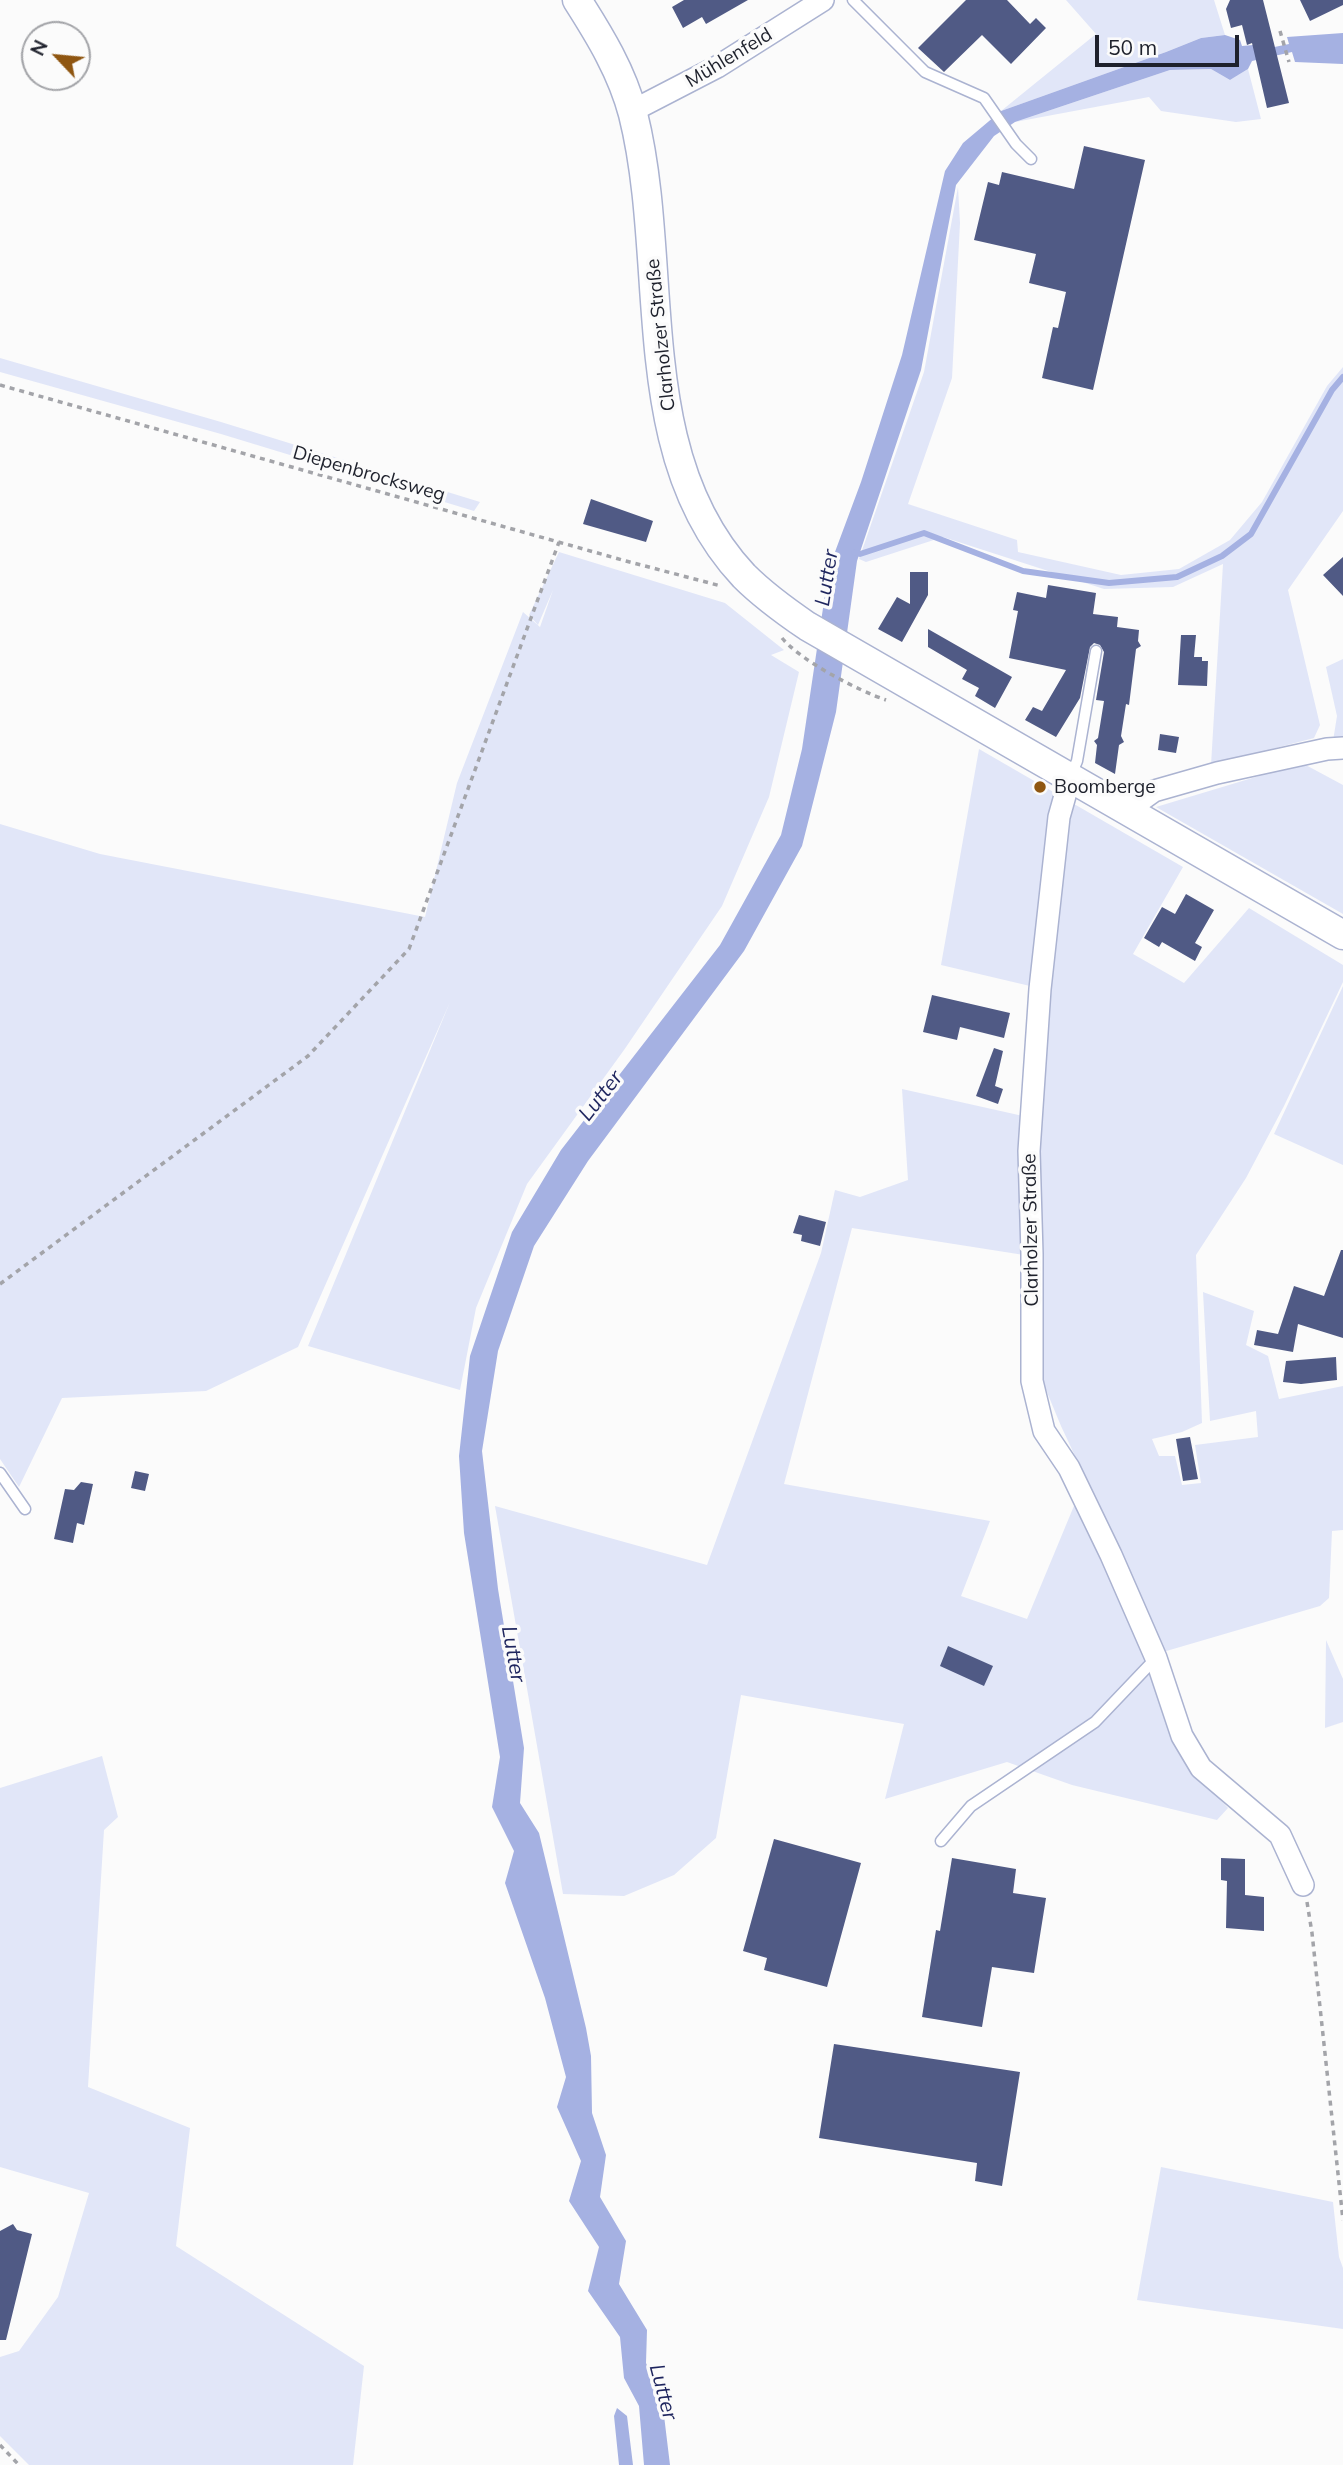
<!DOCTYPE html>
<meta charset="utf-8">
<style>
body{margin:0}
#map{position:relative;width:1343px;height:2465px;overflow:hidden;background:#fbfbfb;font-family:Mulish,sans-serif}
canvas{display:block}
.north{position:absolute;left:21px;top:21px;width:70px;height:70px;box-sizing:border-box;background:#fbfbfb;border:2px solid #a3a4a8;border-radius:50%;rotate:296deg;font-size:19px;font-weight:700;line-height:28px;text-align:center;color:#1e212c}
.north::after{content:'';display:block;margin:auto;width:24px;height:32px;background:#8f5611;clip-path:polygon(50% 0,100% 100%,50% 72%,0 100%)}
.scale{position:absolute;left:1095px;top:35px;width:144px;height:32px;box-sizing:border-box;border:4px solid #1e212c;border-top:0;padding-left:9px;font-size:21px;line-height:24px;white-space:nowrap;color:#1e212c;-webkit-text-stroke:5px #fbfbfb;paint-order:stroke}
</style>
<div id="map">
<canvas width="1343" height="2465"></canvas>
<div class="north">N</div>
<div class="scale">50 m</div>
</div>
<script>
const context = document.querySelector('canvas').getContext('2d');
context.lineJoin = 'round';
function fillPath(path, color) { context.fillStyle = color; context.fill(path, 'evenodd'); }
function strokePath(path, color, width, dash) { context.strokeStyle = color; context.lineWidth = width; context.lineCap = dash ? 'butt' : 'round'; context.setLineDash(dash || []); context.stroke(path); }
function write(font, color, halo, rows, align = 'center') {
  context.font = font + ' Mulish,sans-serif'; context.lineWidth = 7; context.setLineDash([]); context.textBaseline = 'middle'; context.strokeStyle = halo; context.fillStyle = color; for (const [text, x, y, turn = 0] of rows) {
    context.save(); context.translate(x, y); context.rotate((+turn || 0) * Math.PI / 180); context.textAlign = isNaN(turn) ? turn : align; if (halo) context.strokeText(text, 0, 0); context.fillText(text, 0, 0); context.restore();
  }
}
fillPath(new Path2D(`
 M1066 0H1214L1225 35 1201 38 1166 52 1001 111 1096 34Z
 M1211 69 1230 80 1248 69 1261 119 1236 122 1161 111 1149 97 1015 122 1170 70Z
 M958 187 960 223 952 378 908 504 1017 540 1018 552 1121 575 1179 569 1230 540 1262 502 1327 386 1343 367V511L1288 590 1320 725 1314 738 1211 765 1223 564 1173 587 1104 589 943 537 866 562 859 559 924 372Z
 M0 358 221 422 480 502 474 511 221 434 0 372Z
 M559 552 725 603 784 650 771 655 799 672 769 797 722 906 624 1050 527 1184 476 1308 460 1390 308 1346 450 1002 298 1347 206 1391 62 1398 19 1487 0 1459V824L100 854 425 917 457 783 523 612 540 627 553 590 538 625 529 615Z
 M1343 659V740L1333 741 1337 716 1326 667Z
 M979 749 1183 867 1133 954 1184 983 1249 908 1343 965V982L1284 1106 1246 1178 1196 1255 1202 1423 1182 1432 1152 1439 1159 1456H1175L1182 1485 1201 1483 1195 1445 1258 1437 1256 1411 1210 1421 1203 1292 1254 1311 1246 1345 1268 1356 1279 1399 1343 1386V1530L1332 1531 1329 1598 1320 1606 1163 1652 1140 1595 1061 1426 1044 1385 1037 1150 1047 990 941 965Z
 M1302 763 1343 785V914L1156 807Z
 M1343 986V1165L1274 1134Z
 M902 1089 1023 1116 1024 1255 852 1228 784 1484 990 1521 961 1596 1027 1619 1076 1501 1197 1774 1228 1808 1217 1820 1072 1785 1007 1762 885 1799 904 1724 741 1695 716 1838 674 1875 624 1896 563 1894 495 1506 707 1565 821 1253 835 1190 860 1197 908 1180Z
 M1326 1640 1343 1679V1722L1325 1728Z
 M102 1756 118 1817 104 1830 88 2087 190 2128 176 2246 364 2366 353 2465H29L0 2436V2357L19 2351 58 2297 89 2193 0 2167V1788Z
 M1161 2167 1333 2202 1339 2257 1343 2268V2329L1137 2300Z`), '#e1e6f8');
fillPath(new Path2D(`
 M1343 33V64L1295 62 1292 52 1252 61 1248 69 1230 80 1211 69 1170 70 1015 122 994 136 956 185 921 370 857 561 836 712 802 846 744 951 588 1161 534 1246 498 1351 482 1451 498 1589 524 1748 520 1803 539 1833 586 2028 591 2056 592 2113 606 2155 600 2197 626 2241 619 2284 647 2330 646 2363 662 2399 670 2465H644L639 2406 624 2378 620 2337 588 2291 599 2247 569 2201 581 2161 557 2107 566 2077 545 1998 505 1883 514 1851 492 1807 500 1757 464 1533 459 1456 470 1356 512 1232 561 1150 720 945 781 835 802 749 829 568 861 482 902 355 945 171 963 143 1001 111 1166 52 1201 38 1225 35 1240 40 1242 46 1253 45 1255 51 1289 44 1287 37Z
 M617 2408 627 2416 633 2465H619L614 2416Z`), '#a5b1e2');
strokePath(new Path2D(`
 M854 552 860 554 924 533 1023 571 1109 583 1177 577 1222 556 1251 534 1332 390 1343 377`), '#a5b1e2', 6);
fillPath(new Path2D(`
 M684 0H748L706 24 702 17 683 28 672 7Z
 M966 0H1007L1030 24 1036 18 1046 28 1011 64 982 35 944 72 918 48Z
 M1230 0H1263L1289 103 1267 108 1252 43 1247 45 1242 25 1231 28 1226 9Z
 M1300 0H1343V5L1310 21Z
 M1084 146 1145 160 1093 390 1042 378 1053 327 1058 328 1066 292 1029 283 1036 254 974 240 988 182 999 185 1002 172 1074 189Z
 M591 499 653 521 646 542 583 524Z
 M1343 557V596L1323 575Z
 M910 572H928V595L902 642 878 629 897 597 910 604Z
 M1048 585 1096 593 1093 614 1118 617 1117 627 1139 630 1138 641 1141 646 1136 649 1129 705 1126 704 1121 736 1124 742 1119 745 1115 774 1095 763 1097 745 1094 741 1098 738 1104 701 1096 700 1104 652 1100 645 1094 643 1090 647 1080 698 1056 737 1025 720 1033 707 1042 711 1066 670 1009 658 1018 611 1013 610 1017 592 1046 598Z
 M928 629 1012 677 995 708 975 696 979 688 962 679 967 670 928 647Z
 M1181 635H1196L1194 657H1202V661H1208L1207 686 1178 685Z
 M1160 734 1179 737 1176 753 1158 750Z
 M1186 894 1214 910 1195 943 1202 947 1195 961 1162 942 1159 947 1144 938 1162 907 1175 914Z
 M932 995 1010 1013 1004 1038 960 1027 957 1040 923 1032Z
 M994 1048 1003 1051 995 1086 1003 1089 998 1104 976 1096Z
 M799 1215 826 1222 820 1246 801 1241 802 1235 793 1233Z
 M1341 1250H1343V1338L1298 1324 1293 1352 1254 1345 1257 1330 1278 1334 1294 1286 1324 1296Z
 M1336 1357 1337 1380 1301 1384 1283 1382 1286 1361Z
 M1190 1437 1198 1479 1183 1481 1176 1439Z
 M135 1471 149 1474 145 1491 131 1488Z
 M81 1482 93 1484 84 1525 77 1523 73 1543 54 1539 65 1489 74 1490Z
 M948 1646 993 1666 984 1686 940 1666Z
 M774 1839 861 1863 827 1987 764 1970 767 1958 743 1951Z
 M952 1858 1016 1869 1013 1893 1046 1898 1034 1973 992 1967 982 2027 922 2017 936 1930 940 1931Z
 M1221 1858 1245 1859V1895L1264 1897V1931L1226 1928 1227 1881 1221 1880Z
 M834 2044 1020 2072 1002 2186 975 2181 977 2163 819 2138Z
 M13 2224 17 2230 32 2234 6 2340H0V2231Z`), '#505a85');
const service = new Path2D(`
 M853 0 925 72 984 98 1016 144 1031 159
 M1071 775 1077 761 1096 651
 M0 1473 25 1509
 M941 1841 971 1806 1095 1722 1156 1658`);
const minor = new Path2D(`
 M632 111 717 67 823 0
 M1070 778 1059 817 1040 989 1029 1151 1032 1254V1381L1044 1431 1069 1468 1111 1555 1156 1658 1182 1736 1201 1768 1280 1835 1303 1885
 M1126 811 1154 791 1217 773 1327 749 1343 748`);
const tertiary = new Path2D(`
 M577 0C600 36 622 72 633 114 671 265 629 454 744 576 763 595 785 611 807 626L1343 935`);
strokePath(service, '#abb3d1', 13);
strokePath(minor, '#abb3d1', 24);
strokePath(tertiary, '#abb3d1', 31);
strokePath(new Path2D(`
 M1280 31 1289 62
 M0 385 626 561 721 586
 M782 638C801 661 857 690 886 700
 M0 1284 308 1056 409 949 559 542
 M1307 1902 1312 1933 1343 2220
 M0 2445 19 2465`), '#a3a4a9', 3.5, [5, 5]);
strokePath(service, '#fff', 10);
strokePath(minor, '#fff', 21);
strokePath(tertiary, '#fff', 28);
for (const [x, y, r, color] of [
 [1040,787,7,"#8f5611"]
]) { const dot = new Path2D(); dot.arc(x, y, r, 0, 2 * Math.PI); context.fillStyle = color; context.fill(dot); strokePath(dot, '#fbfbfb', 2.5); }
write('19px', '#1e212c', '#fbfbfb', [
 ["Mühlenfeld",729,58,-31],
 ["Clarholzer Straße",661,335,-96],
 ["Diepenbrocksweg",369,474,16],
 ["Clarholzer Straße",1031,1230,-91]
]);
write('19px', '#1e212c', '#fbfbfb', [
 ["Boomberge",1054,787]
], 'left');
write('italic 21px', '#1e255e', '#fbfbfb', [
 ["Lutter",827,578,-81],
 ["Lutter",601,1096,-52],
 ["Lutter",513,1654,80],
 ["Lutter",663,2392,75]
]);
</script>
